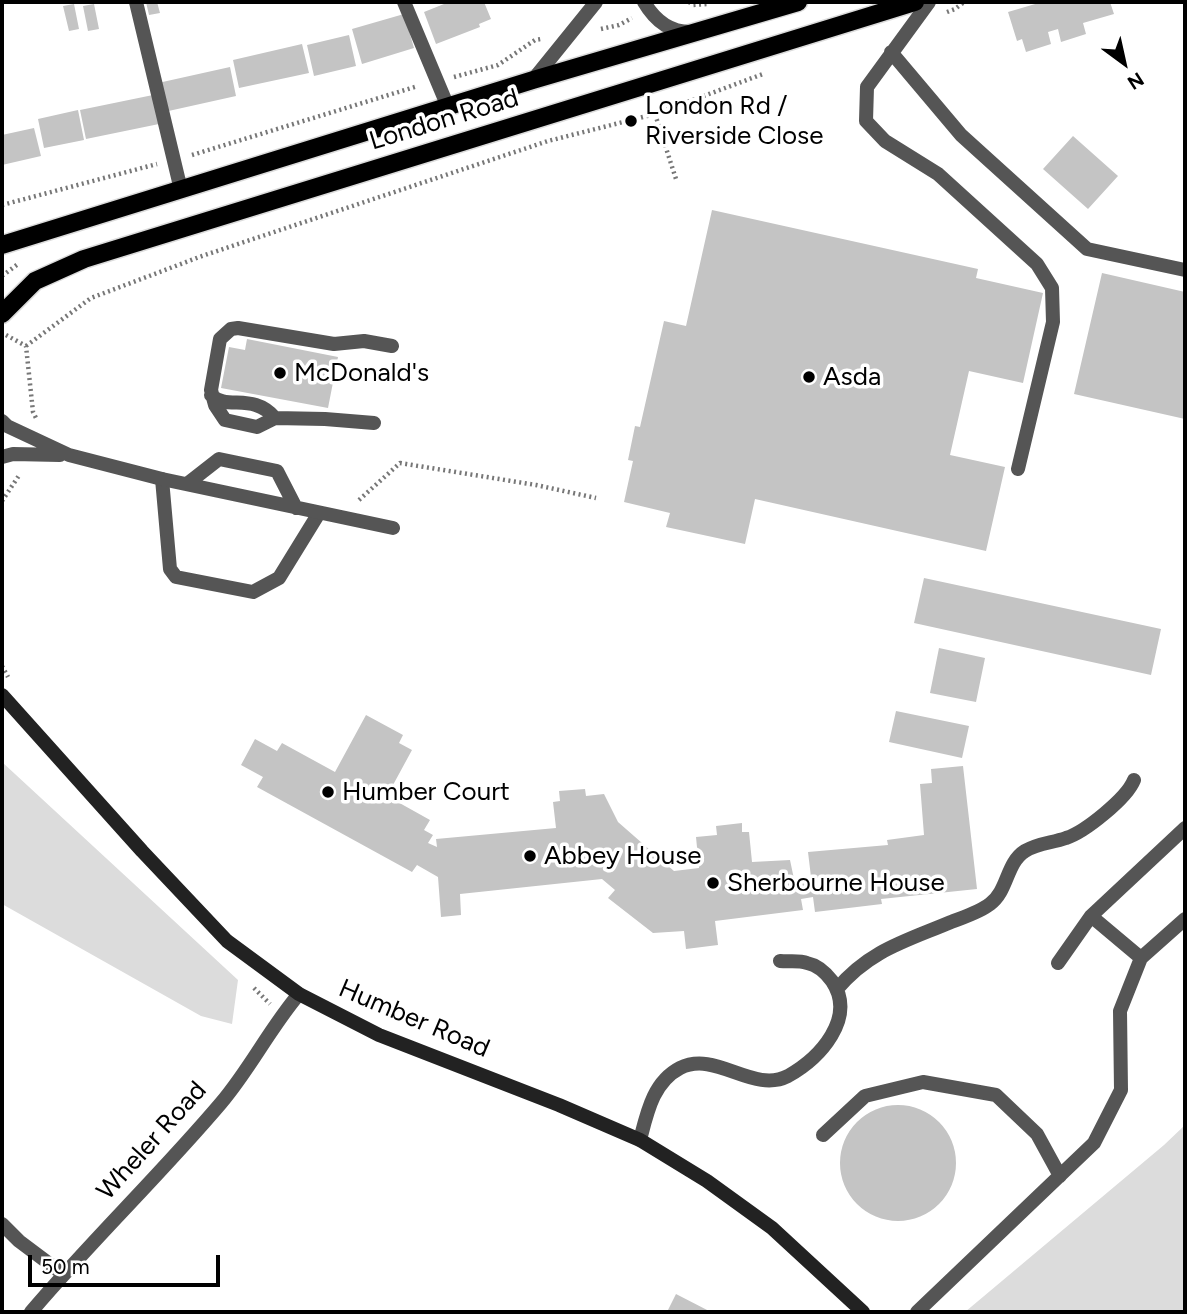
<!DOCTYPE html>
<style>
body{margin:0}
#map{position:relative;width:1187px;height:1314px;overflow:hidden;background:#fff;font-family:Figtree,sans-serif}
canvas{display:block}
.frame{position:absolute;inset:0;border:4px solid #000;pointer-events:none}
.north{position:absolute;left:1089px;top:28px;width:70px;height:70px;-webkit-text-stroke:5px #fff;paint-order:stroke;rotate:147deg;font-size:19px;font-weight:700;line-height:28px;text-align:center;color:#000}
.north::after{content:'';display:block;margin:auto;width:24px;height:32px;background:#000;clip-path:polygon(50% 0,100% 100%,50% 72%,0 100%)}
.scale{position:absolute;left:28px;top:1255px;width:192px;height:32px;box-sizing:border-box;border:4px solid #000;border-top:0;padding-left:9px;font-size:21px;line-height:24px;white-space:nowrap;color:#000;-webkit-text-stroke:5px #fff;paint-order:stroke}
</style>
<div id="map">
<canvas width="1187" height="1314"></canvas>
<div class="frame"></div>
<div class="north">N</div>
<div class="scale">50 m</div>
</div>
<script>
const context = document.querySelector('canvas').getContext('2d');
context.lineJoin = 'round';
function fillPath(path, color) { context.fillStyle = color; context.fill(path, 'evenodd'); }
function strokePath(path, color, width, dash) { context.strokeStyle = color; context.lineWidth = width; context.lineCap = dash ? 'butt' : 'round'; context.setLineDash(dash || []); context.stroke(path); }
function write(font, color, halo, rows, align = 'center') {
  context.font = font + ' Figtree,sans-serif'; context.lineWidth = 7; context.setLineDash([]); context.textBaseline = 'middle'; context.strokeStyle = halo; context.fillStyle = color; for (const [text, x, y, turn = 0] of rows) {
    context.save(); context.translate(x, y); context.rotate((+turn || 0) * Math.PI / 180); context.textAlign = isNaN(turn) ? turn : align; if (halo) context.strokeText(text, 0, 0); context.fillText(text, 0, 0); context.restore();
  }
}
fillPath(new Path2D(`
 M2 762 238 980 232 1024 201 1016 2 904Z
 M1185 1125V1312H965L1164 1145Z`), '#dcdcdc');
fillPath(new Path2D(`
 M146 2H157L160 13 149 15Z
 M449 2H484L491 19 479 24 480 27 436 44 424 12Z
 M1042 2H1110L1114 14 1083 23 1086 34 1061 42 1058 29 1048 32 1051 44 1026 52 1022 39 1017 41 1008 12Z
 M74 4 79 29 69 31 63 6Z
 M94 4 99 29 88 31 83 6Z
 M404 14 414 48 362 64 352 29Z
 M349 35 356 66 314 76 307 45Z
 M302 44 309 73 239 88 233 60Z
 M230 67 236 96 164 112 158 83Z
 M153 95 159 124 86 139 80 110Z
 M78 110 84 140 44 148 38 119Z
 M34 128 41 156 2 165V135Z
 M1073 136 1118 176 1088 209 1043 169Z
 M712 210 978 269 976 278 1043 293 1023 383 969 371 950 455 1005 467 986 551 755 499 745 544 666 527 670 513 624 502 633 461 628 460 635 426 640 427 664 321 686 326Z
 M1102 273 1185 292V419L1074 394Z
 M247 339 338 357 328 408 221 388 229 347 245 350Z
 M924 578 1161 629 1151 675 914 623Z
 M939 648 985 658 976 702 930 693Z
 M896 711 969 726 962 758 889 742Z
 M366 715 403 735 399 743 412 750 387 796 430 820 424 830 433 835 428 843 437 847 436 839 556 828 553 802 560 801 559 791 585 789 586 796 604 794 618 822 674 871 699 868 696 837 717 835 716 826 742 823V832H749L752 862 790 860 794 879 811 877 808 852 888 845 887 840 924 835 920 784 932 783 931 769 963 766 977 889 881 899 882 904 815 912 813 897 801 899 803 910 715 921 718 945 686 949 684 931 653 933 608 898 615 890 602 879 460 894 461 915 441 917 438 877 417 865 412 872 257 787 263 777 241 765 255 739 277 751 282 743 335 772Z
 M840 1163a58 58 0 1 1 116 0a58 58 0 1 1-116 0Z
 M676 1294 711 1312H667Z`), '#c4c4c4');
const primary = new Path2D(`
 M2 245 533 80 798 2
 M2 314 35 281 84 259 915 2`);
strokePath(primary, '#dbdbdb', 21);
strokePath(new Path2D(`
 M689 2 693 5 708 4
 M947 12 955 9 964 2
 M601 29 619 25 632 18
 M454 77 498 65 535 40 541 39
 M655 114 676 179
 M192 155 418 86
 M2 205 157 164
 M2 276 18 264
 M6 335 26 346 33 412 36 418
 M26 346 91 298 202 256 548 141 655 114 763 74
 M359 500 400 463 536 485 596 498
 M2 501 20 474
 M2 666 8 677
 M254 988 270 1004`), '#777', 4.5, [2, 3.5]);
strokePath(new Path2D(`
 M136 2 181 190
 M404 2 448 107
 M929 2 867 87 866 121 885 141 938 174 1037 264 1052 288 1053 322 1018 469
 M891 52 961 135 1087 249 1185 270
 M211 395C227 411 253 392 275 418
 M374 423 325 419 275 418 257 427 225 420 215 405 211 390 220 339 231 329 238 328 334 344 364 341 392 346
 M162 479 170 569 176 577 253 592 279 578 319 513
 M1091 916 1185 828
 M1141 958 1185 919
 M837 989C870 950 906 941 951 922 964 917 980 912 990 904 1008 891 1006 863 1025 851 1038 843 1052 843 1066 838 1085 832 1127 798 1134 780
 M823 1135 865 1096 923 1082 996 1095 1037 1134 1060 1176
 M640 1140C647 1113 653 1082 680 1068 716 1050 753 1094 788 1076 820 1058 857 1018 832 981 826 973 817 965 807 963 799 960 789 962 780 961
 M2 1224 19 1241 63 1274
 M917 1312 1094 1143 1121 1090 1120 1011 1141 958 1091 916 1058 963`), '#555', 14);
strokePath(new Path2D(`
 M644 2C654 19 669 32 690 32
 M533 80 596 2
 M2 421 7 426 69 455 162 479 393 528
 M2 457 13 454 60 455
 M187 484 219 459 277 471 296 508
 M31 1312C92 1240 160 1175 221 1103 250 1069 270 1028 299 994`), '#555', 14);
strokePath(new Path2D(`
 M2 695 142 851 227 941 299 994 379 1035 559 1105 640 1140 707 1181 772 1228 863 1312`), '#222', 14);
strokePath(primary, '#000', 18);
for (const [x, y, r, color] of [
 [631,121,7,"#000"],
 [280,373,7,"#000"],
 [809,377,7,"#000"],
 [328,792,7,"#000"],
 [530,856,7,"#000"],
 [713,883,7,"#000"]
]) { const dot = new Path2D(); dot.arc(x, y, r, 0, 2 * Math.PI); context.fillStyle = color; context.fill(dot); strokePath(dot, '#fff', 2.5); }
write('26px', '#000', '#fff', [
 ["London Rd /",645,106],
 ["Riverside Close",645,136],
 ["McDonald's",294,373],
 ["Asda",823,377],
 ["Humber Court",342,792],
 ["Abbey House",544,856],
 ["Sherbourne House",727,883]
], 'left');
write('26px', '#000', '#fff', [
 ["London Road",444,120,-17],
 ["Humber Road",414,1019,23],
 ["Wheler Road",152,1141,-48]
]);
</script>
